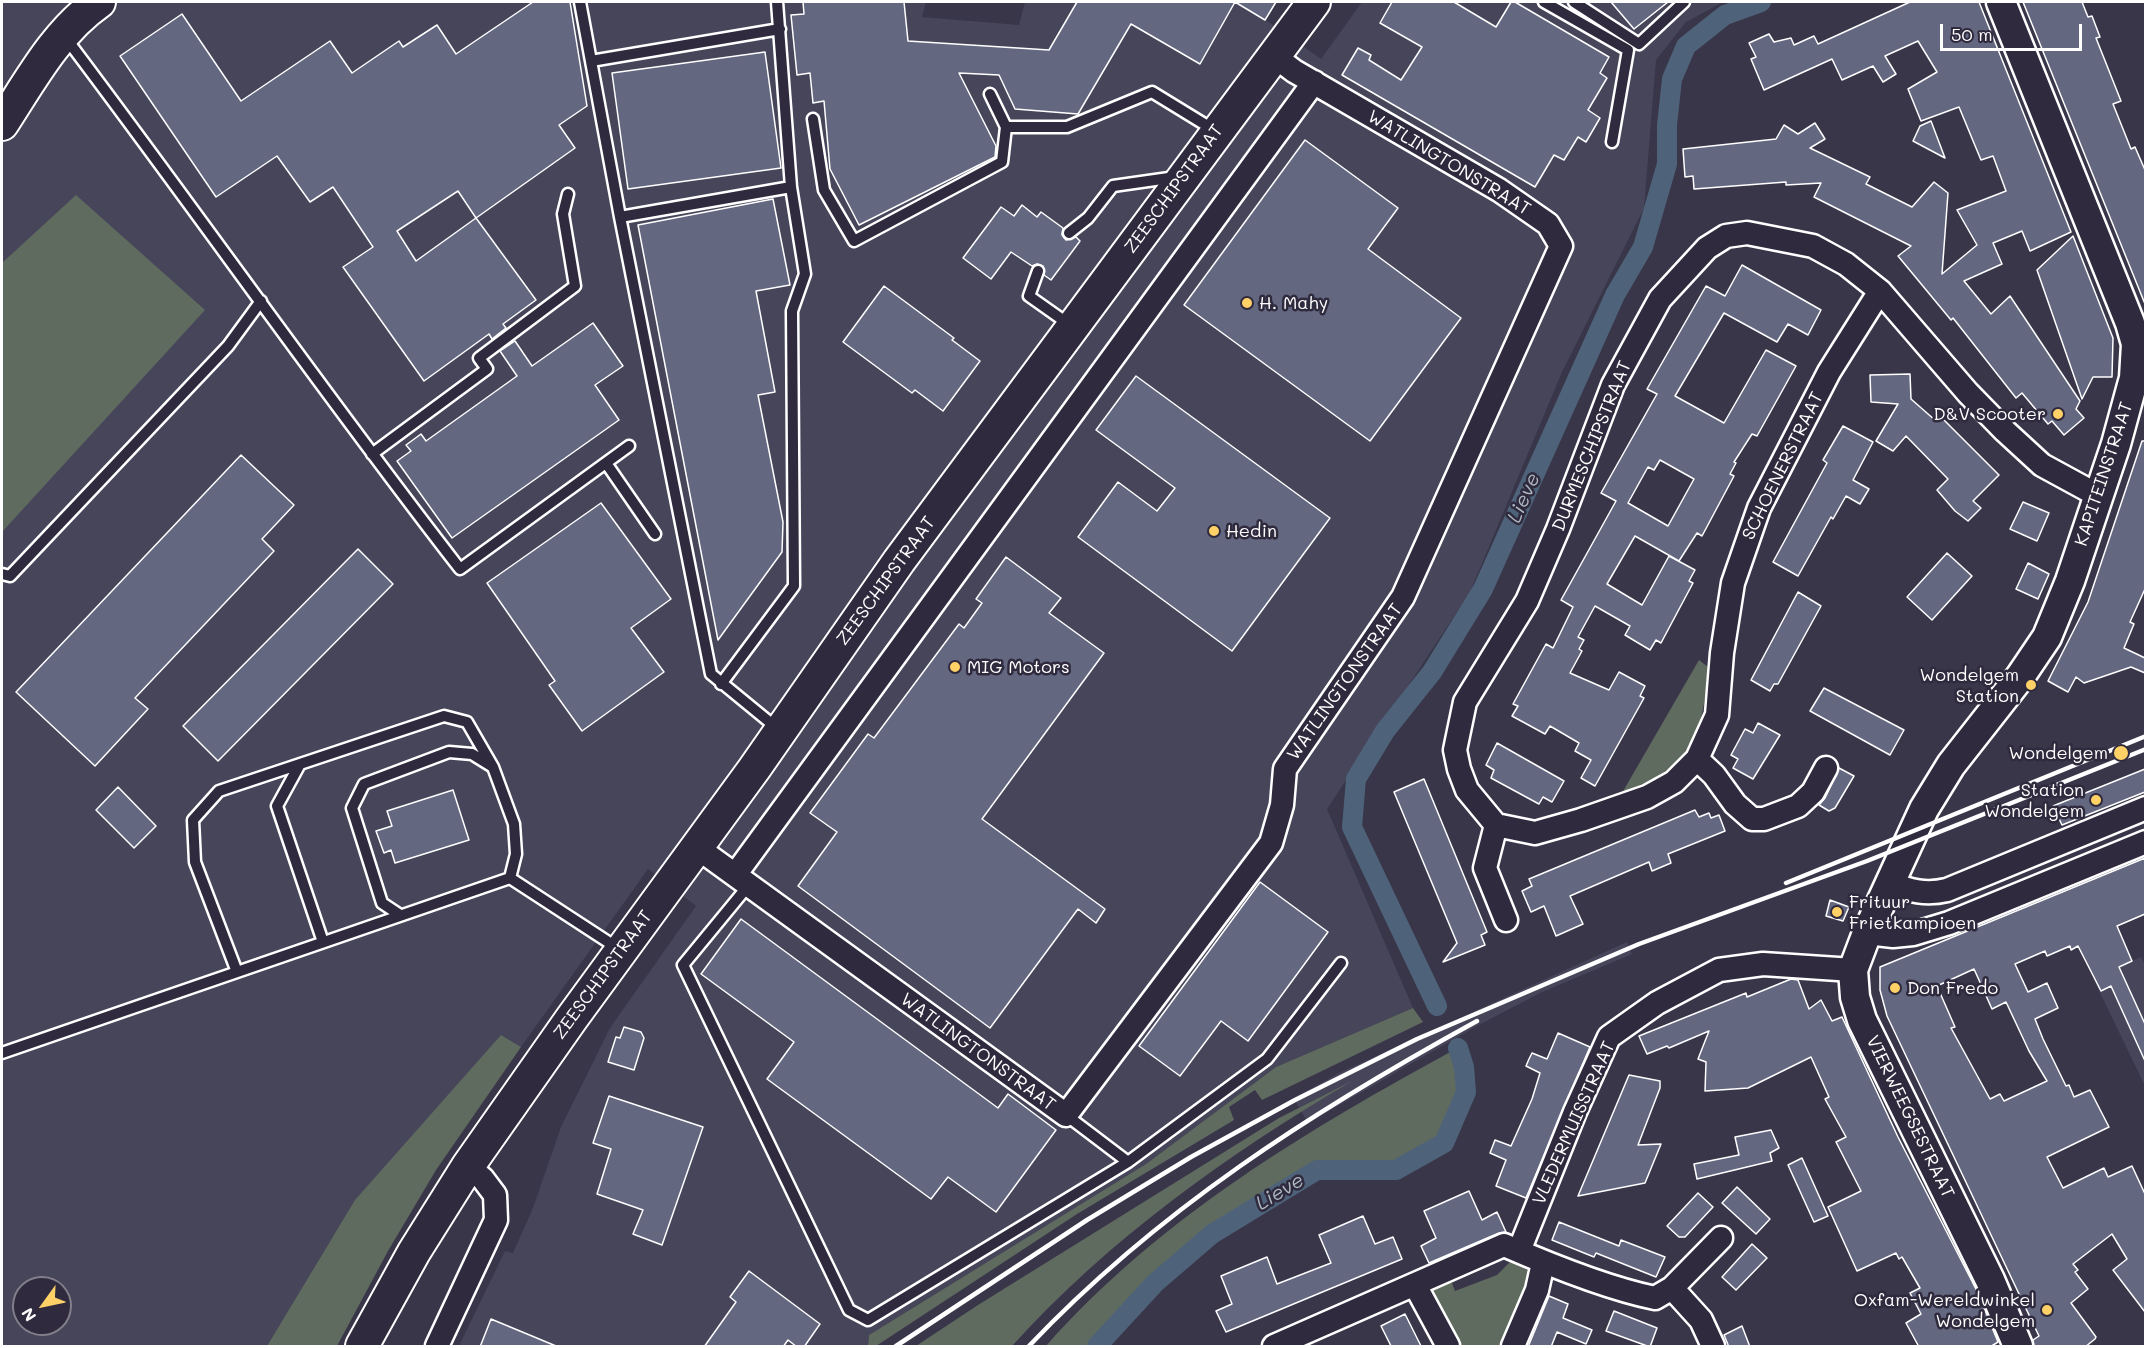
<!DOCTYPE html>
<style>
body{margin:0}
#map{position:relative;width:2147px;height:1348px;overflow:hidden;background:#39364a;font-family:Mali,sans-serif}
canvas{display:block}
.frame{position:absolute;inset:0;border:3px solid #fff;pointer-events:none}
.north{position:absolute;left:12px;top:1276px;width:60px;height:60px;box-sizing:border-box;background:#2f2a3d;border:2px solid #827f8b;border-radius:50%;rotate:237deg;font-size:16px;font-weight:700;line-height:24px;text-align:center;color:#fff}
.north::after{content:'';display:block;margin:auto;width:21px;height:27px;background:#ffd166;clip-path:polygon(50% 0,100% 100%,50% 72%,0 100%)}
.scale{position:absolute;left:1940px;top:24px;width:142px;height:27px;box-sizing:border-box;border:3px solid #fff;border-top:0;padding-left:8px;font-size:18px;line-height:21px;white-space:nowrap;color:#fff;-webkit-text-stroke:4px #2f2a3d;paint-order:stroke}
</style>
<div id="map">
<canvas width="2147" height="1348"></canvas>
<div class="frame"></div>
<div class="north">N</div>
<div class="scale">50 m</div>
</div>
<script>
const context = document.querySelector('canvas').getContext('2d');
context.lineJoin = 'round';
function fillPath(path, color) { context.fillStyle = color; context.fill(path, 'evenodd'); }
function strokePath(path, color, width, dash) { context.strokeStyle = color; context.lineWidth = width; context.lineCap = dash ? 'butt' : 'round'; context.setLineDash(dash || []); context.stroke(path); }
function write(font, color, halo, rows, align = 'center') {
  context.font = font + ' Mali,sans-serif'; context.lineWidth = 5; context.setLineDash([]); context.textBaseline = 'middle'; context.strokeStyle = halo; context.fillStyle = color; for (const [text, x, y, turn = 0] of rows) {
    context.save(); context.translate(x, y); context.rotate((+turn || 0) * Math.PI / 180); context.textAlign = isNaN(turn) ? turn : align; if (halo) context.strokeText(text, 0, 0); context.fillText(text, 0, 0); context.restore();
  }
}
fillPath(new Path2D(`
 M2 2H926L922 17 1019 25 1025 2H1234L1266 20 1321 59 1362 2H1723L1686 22 1656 60 1644 208 1562 372 1470 592 1327 809 1413 1008 1276 1067 1146 1164 869 1335 868 1346H459L505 1251 513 1253 533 1208 561 1127 610 1028 696 906 648 869 521 1047 501 1035 334 1235 267 1346H2ZM24 1288H60V1324H24Z
 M1627 942 1632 954 1540 993 1475 1027 1308 1123 1301 1111 1341 1087 1299 1108 1294 1098 1339 1073Z
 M2141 957 2145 965V1086L2093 978Z`), '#46455a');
fillPath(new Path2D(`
 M76 195 205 310 2 532V263Z
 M1699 660 1708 667C1702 741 1694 764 1622 793Z
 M1413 1008 1423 1022 1262 1100 1255 1090 1229 1107 1234 1120 1077 1214 876 1346H868L869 1335 1146 1164 1276 1067Z
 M501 1035 521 1047 436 1170 388 1251 337 1346H267L355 1200Z
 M1458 1048 1464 1067 1466 1092 1444 1143 1396 1170H1317L1212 1234 1155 1283 1097 1346H1046C1159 1218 1308 1129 1458 1048Z
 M1354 1080C1229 1153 1109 1239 1012 1346H916L978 1305 1279 1118Z
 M1510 1262 1531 1272 1533 1277 1503 1346H1455L1431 1292 1435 1284 1450 1278 1455 1291 1497 1275Z`), '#606b60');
strokePath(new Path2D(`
 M1437 1006 1352 827 1356 779 1385 731 1432 672 1483 589 1615 295 1643 247 1667 164V125L1672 79 1686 46 1725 15 1761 2
 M1097 1346 1155 1283 1212 1234 1317 1170H1396L1444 1143 1466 1092 1464 1067 1458 1048`), '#4e6379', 20);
const building = new Path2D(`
 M533 2H570L587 106 559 125 575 148 476 218 536 300 503 324 506 328 492 339 489 334 424 381 343 267 373 247 333 187 310 202 277 156 216 197 120 56 182 14 241 101 330 41 352 73 399 41 403 47 437 25 456 54ZM458 191 476 218 416 261 397 231Z
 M803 2H904L908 41 1049 50 1077 2H1276L1265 20 1235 2 1200 64 1131 24 1078 114 1015 109 999 75 959 73 996 146 995 157 859 225 830 169 824 101 813 103 810 73 797 75 791 15 804 14Z
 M1392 2H1454L1496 27 1511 2H1515L1609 57 1600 73 1607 78 1588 110 1600 118 1586 142 1578 137 1564 160 1554 155 1535 187 1342 75 1358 48 1371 55 1369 60 1401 80 1422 47 1380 23Z
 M1611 2H1668L1634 29Z
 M1910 2H1979L2071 232 2030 251 2022 231 1993 243 2002 264 1964 281 1991 314 2010 296 2080 401 2076 409 2084 418 2064 435 2052 421 2048 424 2022 393 2016 398 1953 318 1951 320 1898 256 1911 246 1814 197 1821 183 1786 185V182L1694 189 1693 176 1685 177 1683 149 1776 139 1784 125 1798 134 1815 123 1825 139 1810 148 1870 177 1866 184 1912 207 1934 182 1948 193 1942 274 1977 245 1957 210 2006 191 1993 156 1981 160 1959 107 1921 121 1908 89 1937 72 1918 41 1885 56 1896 74 1883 82 1873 66 1842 80 1832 59 1764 90 1751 59 1756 57 1749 43 1769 34 1774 42 1791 38 1794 45 1814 36 1818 44Z
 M2023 2H2082L2088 17 2092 16 2100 37 2096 38 2121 101 2113 104 2131 149 2135 147 2145 170V304Z
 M765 52 781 168 628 189 612 73Z
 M1931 121 1945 158 1913 141 1920 126Z
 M1305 140 1398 208 1368 249 1461 318 1370 441 1184 305Z
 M773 199 790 285 756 291 775 392 758 395 783 522 782 552 718 640 638 225Z
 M1022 205 1037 217 1041 212 1063 228 1062 235 1066 240 1076 237 1080 241 1051 280 1044 275 1043 266 1037 264 1032 266 1011 252 991 279 963 258 1001 207 1014 216Z
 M2073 236 2113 338 2112 377H2093L2082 399 2037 270Z
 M1742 265 1821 310 1808 335 1788 324 1777 342 1724 313 1675 396 1724 423 1766 350 1796 366 1757 436 1752 434 1734 462 1736 463 1730 474 1734 476 1702 536 1697 533 1679 561 1635 536 1607 584 1642 605 1669 556 1695 570 1689 581 1693 583 1661 643 1656 640 1650 650 1625 635 1630 626 1595 606 1578 637 1584 640 1579 649 1582 651 1570 673 1609 690 1619 672 1645 686 1640 696 1644 698 1595 786 1581 778 1591 760 1575 751 1579 743 1550 726 1545 734 1512 716 1518 706 1513 704 1546 644 1553 648 1573 607 1561 600 1616 501 1601 493 1657 394 1647 389 1706 286 1725 296ZM1660 460 1694 479 1668 526 1628 503 1648 467 1654 470Z
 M884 286 954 338 952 340 980 361 943 411 915 390 912 393 843 342Z
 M593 323 623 366 595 385 619 420 452 538 397 461 411 451 406 445 421 434 426 441 517 376 500 351 515 341 532 366Z
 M1910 374 1911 399 1936 421 1941 417 1999 475 1973 501 1981 508 1968 521 1955 511 1937 490 1948 479 1906 436 1893 451 1876 441 1898 404 1871 402 1870 375Z
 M1136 376 1330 518 1232 651 1078 537 1118 482 1157 511 1175 488 1096 430Z
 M1843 426 1873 442 1853 480 1869 489 1860 504 1846 496 1833 519 1831 517 1798 576 1773 562 1827 463 1823 460Z
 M2142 441H2145V589L2130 622 2134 624 2124 648 2145 658V673L2131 667 2084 683 2076 677 2068 692 2048 681 2088 602Z
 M241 455 294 505 262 539 274 551 135 698 148 709 95 766 16 692Z
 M2023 502 2049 513 2037 541 2010 529Z
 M601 503 671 599 631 628 664 672 582 731 549 685 555 681 487 583Z
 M358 549 393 584 218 761 183 726Z
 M1947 553 1972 576 1932 620 1907 597Z
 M1006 557 1061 598 1049 613 1104 653 982 819 1105 909 1096 923 1078 909 990 1028 798 886 837 832 810 813 868 734 874 738 959 624 964 628 982 603 976 599Z
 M2028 563 2049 574 2038 599 2016 589Z
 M1798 592 1821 606 1778 684H1774L1770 691 1751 680Z
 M1824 688 1904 730 1890 755 1810 711Z
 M1758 723 1780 735 1753 779 1733 768 1738 759 1731 755 1745 729 1753 733Z
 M1497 743 1564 781 1552 802 1543 797 1539 804 1491 778 1494 770 1486 765Z
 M1839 768 1854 776 1835 808 1829 811 1819 805 1825 798Z
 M2145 769V792L2062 825 2053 806Z
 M1424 779 1487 932 1481 935 1485 945 1443 962 1457 943 1394 792Z
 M118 787 156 826 134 848 96 810Z
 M453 790 469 840 395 863 391 850 384 853 376 831 392 826 387 811Z
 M1695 810 1699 817 1709 813 1711 818 1719 815 1725 831 1668 854 1671 863 1652 871 1649 862 1570 896 1583 924 1556 936 1544 906 1531 912 1522 891 1532 886 1529 879Z
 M2145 858V914L2117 926 2132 961 2119 967 2145 1024V1061L2111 986 2101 991 2078 946 2071 950 2070 946 2047 956 2045 951 2015 964 2028 992 2047 983 2058 1008 2035 1019 2043 1039 2066 1086 2069 1085 2074 1097 2090 1090 2109 1127 2047 1157 2063 1188 2104 1168 2108 1177 2132 1166 2145 1194V1312L2113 1270 2127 1259 2112 1234 2073 1264 2078 1270 2075 1272 2088 1289 2071 1303 2096 1337 2095 1339 2085 1347H2034L2033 1340 2039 1336 1887 1016 1880 990V967ZM1974 969 1992 1009 2006 1002 2029 1051 2047 1081 2004 1101 2000 1094 1990 1099 1951 1028 1955 1027 1937 986Z
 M1260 882 1328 932 1248 1041 1221 1021 1180 1076 1139 1046Z
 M1830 900 1849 907 1843 921 1826 916Z
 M741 919 998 1108 1008 1094 1056 1130 996 1212 948 1177 931 1199 767 1079 794 1042 701 974Z
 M1791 979 1798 980 1809 1009 1821 1000 1832 1021 1842 1017 1898 1137 1978 1293 1998 1342 1990 1347H1919L1906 1323 1921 1314 1910 1293 1920 1288 1902 1257 1899 1259 1896 1253 1857 1271 1828 1207 1861 1191 1836 1142 1846 1137 1825 1099 1829 1097 1811 1057 1748 1088 1705 1091 1706 1062 1698 1059 1709 1031 1669 1048 1667 1046 1647 1054 1639 1036 1746 993 1747 997Z
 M624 1027 641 1032 644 1038 634 1070 608 1062 616 1037 620 1038Z
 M1558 1033 1590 1047 1526 1198 1496 1186 1506 1160 1490 1153 1495 1140 1511 1146 1532 1099 1540 1073 1526 1066 1529 1059 1532 1053 1547 1059Z
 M1629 1075 1660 1081V1088L1638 1145 1661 1144 1645 1183 1578 1196Z
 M609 1096 703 1127 662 1245 633 1234 643 1210 597 1194 611 1149 593 1143Z
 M1771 1130 1779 1148 1770 1153 1772 1161 1697 1179 1694 1164 1739 1155 1735 1137Z
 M1802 1158 1828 1216 1814 1222 1788 1165Z
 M1737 1187 1770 1219 1756 1234 1722 1203Z
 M1469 1191 1482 1220 1497 1212 1506 1232 1499 1233 1429 1263 1421 1246 1436 1238 1424 1211Z
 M1698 1193 1713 1207 1685 1237H1679L1667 1226Z
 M1363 1216 1375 1244 1393 1237 1402 1259 1226 1332 1216 1311 1232 1304 1221 1276 1267 1257 1277 1284 1331 1263 1319 1235Z
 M1559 1222 1619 1246 1621 1240 1665 1257 1656 1277 1596 1253 1594 1257 1552 1240Z
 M1752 1244 1767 1258 1736 1290 1722 1277Z
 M749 1271 820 1324 804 1347H797L788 1340 783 1347H704L736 1302 730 1297Z
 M1549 1296 1568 1304 1563 1318 1592 1330 1586 1344 1557 1332 1551 1347H1528Z
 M1614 1311 1657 1328 1650 1347 1606 1331Z
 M1405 1314 1421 1346H1391L1381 1326Z
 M491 1319 556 1346V1347H480Z
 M1742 1326 1750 1347H1729L1724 1335Z`);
fillPath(building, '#636780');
strokePath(building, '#fff', 1.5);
const service = new Path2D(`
 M580 2 620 217
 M777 2 791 187
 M1544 2 1628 50 1612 142
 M1574 2 1639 44 1684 2
 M65 37C198 213 324 394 460 569L629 446
 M591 61 780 29
 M990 94 1006 127
 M813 119 824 190 854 241 1002 162 1006 127H1067L1152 92 1214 130
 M1069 233 1088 218 1113 186 1176 177
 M1038 271 1029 296 1070 325
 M372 454 487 369 479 358 575 286 563 214 568 194
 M606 463 655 534
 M2 574 10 576 228 346 261 301
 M721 684 794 586 792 311 805 274 791 187 620 217 711 674 778 729
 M300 764 277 806 323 942
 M748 886 683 965 849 1310 868 1320 1128 1162
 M400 915 382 903 352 808 364 784 449 752 472 754 493 767 514 824 516 854 510 878
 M237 972 195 862 193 820 219 791 444 716 467 722 493 767
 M2 1053 510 878 619 949
 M1066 1115 1128 1162 1267 1059 1341 963`);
const minor = new Path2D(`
 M1880 291 1829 372 1759 508 1733 583 1722 653 1717 715 1697 759 1674 782 1647 797 1581 820 1535 833 1496 825 1467 790 1459 769 1455 750 1465 702 1527 601 1558 529 1613 385 1660 299 1707 248 1726 236 1747 233 1813 246 1846 264 1880 291 1968 393 2005 431 2042 465 2099 496
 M1697 759 1714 775 1735 804 1752 819H1764L1798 806 1813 792 1826 768
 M1496 825 1485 868 1506 920
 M695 846 1066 1115 1271 843 1282 805 1285 769 1403 597 1561 246 1548 224 1499 190 1294 71 1273 55
 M735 875 1314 82
 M1890 883C1910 891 1926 895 1947 890L2146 808
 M1867 933 1893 936 1913 934 1949 923 2146 842
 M1519 1251 1575 1112 1609 1037 1657 1003 1719 970 1763 964 1853 970
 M1415 1285 1448 1346
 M1672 1288 1701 1320 1713 1346
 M437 1346 496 1220 495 1195 483 1179 468 1166
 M1274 1346 1504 1245C1550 1265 1606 1288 1655 1298L1672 1288 1721 1238
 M1513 1346 1537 1290 1543 1263`);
const tertiary = new Path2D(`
 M2001 2 2130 323 2136 344 2134 378 2116 444 2070 581 2047 637 2020 677 1951 765 1924 809 1867 933 1853 970 1855 997 1862 1020 1990 1280 2018 1346`);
const secondary = new Path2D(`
 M2 124C30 81 56 32 99 2
 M362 1346 414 1252 468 1166 572 1018 754 769 899 561 1314 2`);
strokePath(service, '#fff', 15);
strokePath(minor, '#fff', 27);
strokePath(tertiary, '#fff', 33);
strokePath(secondary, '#fff', 36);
strokePath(service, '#2f2a3d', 10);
strokePath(minor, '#2f2a3d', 22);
strokePath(tertiary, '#2f2a3d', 28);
strokePath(secondary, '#2f2a3d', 32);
strokePath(new Path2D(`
 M1786 883 2146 736
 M896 1346 1087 1220 1191 1157 1295 1100 1417 1039 1639 944 1867 861 2146 749
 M1029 1346C1158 1210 1313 1111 1477 1021`), '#fff', 4.5);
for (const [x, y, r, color] of [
 [1247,303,6,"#ffd166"],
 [2058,414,6,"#ffd166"],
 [1214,531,6,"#ffd166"],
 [955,667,6,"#ffd166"],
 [2031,685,6,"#ffd166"],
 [2121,753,8,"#ffd166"],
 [2096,800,6,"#ffd166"],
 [1837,912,6,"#ffd166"],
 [1895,988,6,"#ffd166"],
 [2047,1310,6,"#ffd166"]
]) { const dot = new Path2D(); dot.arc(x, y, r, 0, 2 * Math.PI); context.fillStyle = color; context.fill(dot); strokePath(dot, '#2f2a3d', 2); }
write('18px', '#fff', '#2f2a3d', [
 ["WATLINGTONSTRAAT",1449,163,31],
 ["ZEESCHIPSTRAAT",1174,189,-54],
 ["DURMESCHIPSTRAAT",1592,446,-68],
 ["SCHOENERSTRAAT",1783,466,-64],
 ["KAPITEINSTRAAT",2104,474,-72],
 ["ZEESCHIPSTRAAT",886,581,-54],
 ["WATLINGTONSTRAAT",1345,682,-55],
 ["ZEESCHIPSTRAAT",603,975,-54],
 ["WATLINGTONSTRAAT",978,1052,36],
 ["VIERWEEGSESTRAAT",1910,1117,64],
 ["VLEDERMUISSTRAAT",1574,1123,-66]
]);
write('18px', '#fff', '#2f2a3d', [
 ["H. Mahy",1259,303],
 ["D&V Scooter",2046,414,"right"],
 ["Hedin",1226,531],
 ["MIG Motors",967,667],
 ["Wondelgem",2019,675,"right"],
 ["Station",2019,696,"right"],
 ["Wondelgem",2108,753,"right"],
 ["Station",2084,790,"right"],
 ["Wondelgem",2084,811,"right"],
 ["Frituur",1849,902],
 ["Frietkampioen",1849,923],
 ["Don Fredo",1907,988],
 ["Oxfam-Wereldwinkel",2035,1300,"right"],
 ["Wondelgem",2035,1321,"right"]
], 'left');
write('italic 20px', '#afb9c3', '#2f2a3d', [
 ["Lieve",1524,498,-66],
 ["Lieve",1280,1192,-31]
]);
</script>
